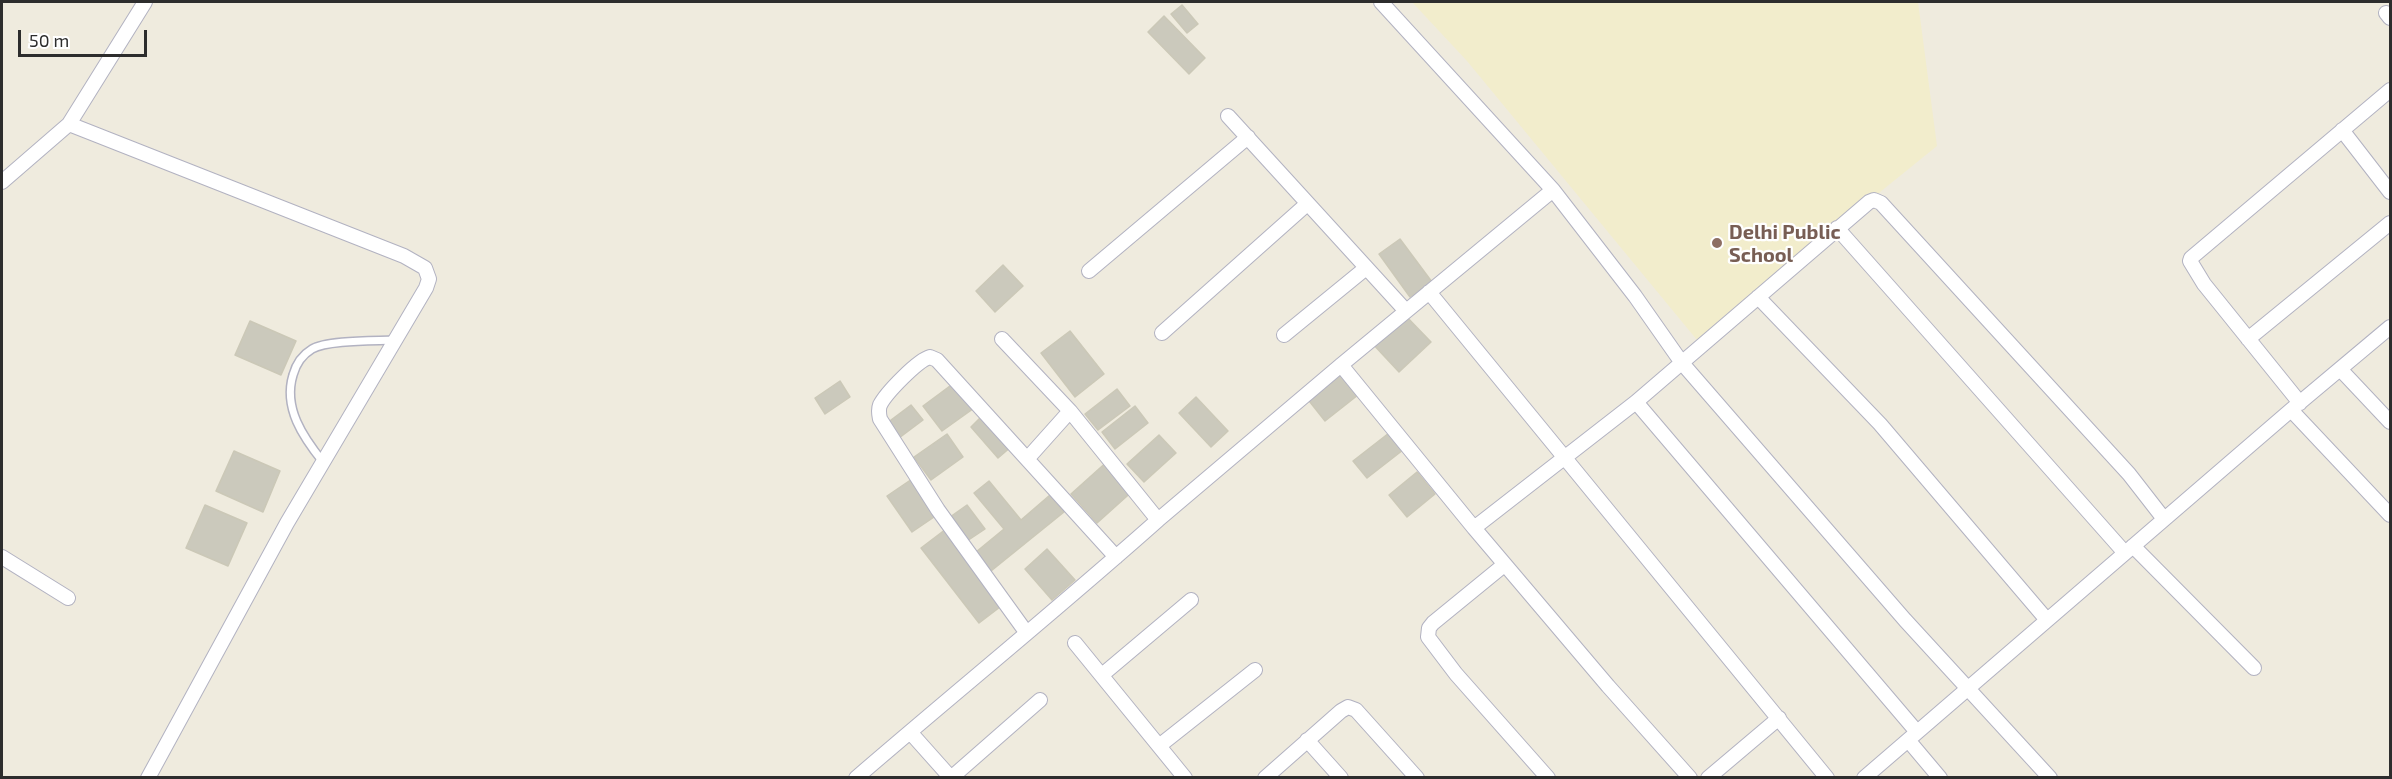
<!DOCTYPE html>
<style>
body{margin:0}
#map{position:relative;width:2392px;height:779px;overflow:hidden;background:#efebde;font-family:"Exo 2",sans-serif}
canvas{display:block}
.frame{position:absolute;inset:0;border:3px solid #2d2d2d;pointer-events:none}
.scale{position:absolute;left:18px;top:30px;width:129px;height:27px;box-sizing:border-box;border:3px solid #2d2d2d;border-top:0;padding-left:8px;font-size:18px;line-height:21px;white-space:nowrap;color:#2d2d2d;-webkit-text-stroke:4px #fff;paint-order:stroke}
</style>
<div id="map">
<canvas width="2392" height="779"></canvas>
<div class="frame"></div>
<div class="scale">50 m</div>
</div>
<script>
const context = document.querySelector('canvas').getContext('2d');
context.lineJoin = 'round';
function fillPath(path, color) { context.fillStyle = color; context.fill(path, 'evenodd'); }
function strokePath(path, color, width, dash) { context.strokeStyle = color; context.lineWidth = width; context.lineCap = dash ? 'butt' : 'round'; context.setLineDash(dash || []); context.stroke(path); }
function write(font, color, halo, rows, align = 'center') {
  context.font = font + ' "Exo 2",sans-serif'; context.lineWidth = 4.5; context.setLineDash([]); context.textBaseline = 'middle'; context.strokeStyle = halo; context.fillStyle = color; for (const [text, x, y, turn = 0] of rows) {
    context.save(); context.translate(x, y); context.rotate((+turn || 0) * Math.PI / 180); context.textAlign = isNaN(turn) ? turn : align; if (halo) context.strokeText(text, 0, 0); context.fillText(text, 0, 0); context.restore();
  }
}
fillPath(new Path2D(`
 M1412 2H1918L1937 146 1697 340 1467 61Z`), '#f2edcc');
const building = new Path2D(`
 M1182 5 1198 24 1187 33 1171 14Z
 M1164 16 1205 58 1189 74 1148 32Z
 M1400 239 1432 282 1410 297 1379 254Z
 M1003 265 1023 286 995 312 976 291Z
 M1402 312 1431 342 1399 372 1371 342Z
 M250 321 296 341 281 375 235 355Z
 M1070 331 1104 374 1075 397 1041 353Z
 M1340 371 1358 395 1325 421 1306 397Z
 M958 380 977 406 942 431 923 406Z
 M840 381 850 397 825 414 815 398Z
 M1117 389 1130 406 1098 430 1085 414Z
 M1196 397 1228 431 1211 447 1179 413Z
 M911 405 923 420 899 438 887 423Z
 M1135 406 1148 423 1115 449 1102 432Z
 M984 414 1012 446 998 458 971 427Z
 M1389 433 1403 450 1367 478 1353 461Z
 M947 434 963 457 931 480 914 457Z
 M1159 435 1176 453 1144 482 1127 464Z
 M234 451 280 471 263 512 216 491Z
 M1110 459 1136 488 1097 523 1071 494Z
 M1417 472 1435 494 1407 517 1389 495Z
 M912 479 937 515 912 532 887 496Z
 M989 481 1021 520 1050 495 1064 512 991 571 976 552 1004 529 974 493Z
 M205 505 247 523 228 566 186 548Z
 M967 505 985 529 967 541 950 517Z
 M946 529 1004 604 979 623 921 548Z
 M1047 549 1075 580 1052 600 1025 569Z`);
fillPath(building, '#cbc9bc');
strokePath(building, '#cbc8b7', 1.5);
const service = new Path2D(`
 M323 462C303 437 283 408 293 375 296 364 302 355 312 349 327 340 375 341 394 340`);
const minor = new Path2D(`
 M1381 2 1553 190 1635 296 1682 363 1905 620 2050 778
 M2386 13 2390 18
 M1228 116 1406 311
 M69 124 404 256 425 268 429 279 426 288 287 523 148 778
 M2342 130 2390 192
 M2 182 69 124 145 2
 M1837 228 2125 553
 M1089 271 1248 137
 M1429 292 1827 778
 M1758 297 1880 424 2047 620
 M1162 333 1307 204
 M1284 335 1366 268
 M1002 339 1070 411 1158 520 1341 365 1553 190
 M2248 339 2390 223
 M1341 365 1474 528
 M2340 369 2390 422
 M1636 402 1917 732
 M2300 403 2204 284 2190 261 2191 258 2390 90
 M2291 410 2390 515
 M1028 458 1070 411
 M2133 546 2254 668
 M2 557 68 598
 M1504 565 1433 623 1429 628 1428 637 1456 674 1548 778
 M1026 632 938 510 880 419C879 414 878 410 880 405 886 393 918 360 930 357L937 360 1116 557
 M1075 643 1185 778
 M1102 675 1191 600
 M910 732 951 778
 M1307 740 1341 778
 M1908 740 1940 778
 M1159 746 1255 670
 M856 778C957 691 1059 608 1158 520
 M951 778 1040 700
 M1265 778 1341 711 1348 707 1356 710 1417 778
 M1690 778 1608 686 1474 528 1636 402 1869 202 1874 200 1881 203 2129 474 2164 519
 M1708 778 1779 718
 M1864 778 2291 410 2390 327`);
strokePath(service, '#b2b2c1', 10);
strokePath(minor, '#b2b2c1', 16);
strokePath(service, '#fff', 7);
strokePath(minor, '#fff', 14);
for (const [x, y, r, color] of [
 [1717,243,6,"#8d6e63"]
]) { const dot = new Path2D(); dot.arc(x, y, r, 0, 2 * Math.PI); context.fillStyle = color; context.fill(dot); strokePath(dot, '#fff', 2); }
write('bold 20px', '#785e54', '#fff', [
 ["Delhi Public",1729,232],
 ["School",1729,255]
], 'left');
</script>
